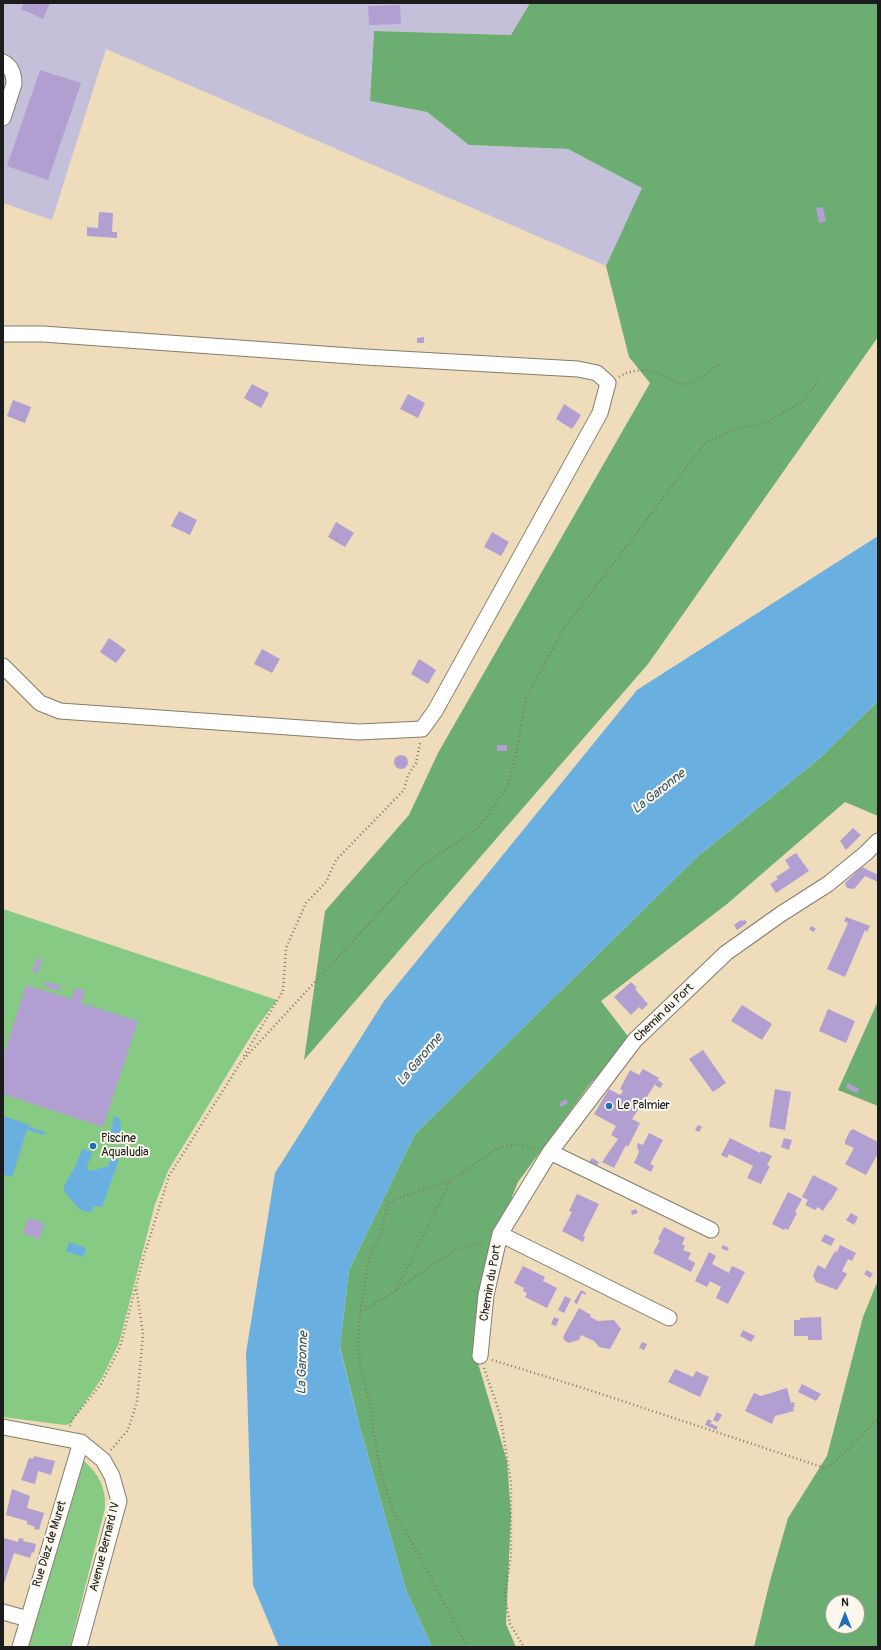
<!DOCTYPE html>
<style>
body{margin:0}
#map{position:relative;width:881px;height:1650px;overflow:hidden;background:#eedcba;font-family:Pangolin,sans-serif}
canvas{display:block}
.frame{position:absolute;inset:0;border:4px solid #1c1c1c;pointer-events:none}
.north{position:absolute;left:825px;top:1594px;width:40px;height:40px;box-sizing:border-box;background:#fbf7ec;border:1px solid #a29f99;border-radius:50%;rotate:0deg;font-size:11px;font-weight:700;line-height:16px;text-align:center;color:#1c1c1c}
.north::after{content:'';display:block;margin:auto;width:14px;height:18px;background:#1f6fb2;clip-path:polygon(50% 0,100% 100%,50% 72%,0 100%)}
</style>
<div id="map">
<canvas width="881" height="1650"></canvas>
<div class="frame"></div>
<div class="north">N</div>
</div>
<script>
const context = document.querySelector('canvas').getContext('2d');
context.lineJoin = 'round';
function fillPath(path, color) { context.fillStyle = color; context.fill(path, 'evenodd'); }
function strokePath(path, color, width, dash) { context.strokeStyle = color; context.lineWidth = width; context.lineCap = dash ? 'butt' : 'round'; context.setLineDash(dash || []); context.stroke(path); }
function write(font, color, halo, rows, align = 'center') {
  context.font = font + ' Pangolin,sans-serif'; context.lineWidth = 4; context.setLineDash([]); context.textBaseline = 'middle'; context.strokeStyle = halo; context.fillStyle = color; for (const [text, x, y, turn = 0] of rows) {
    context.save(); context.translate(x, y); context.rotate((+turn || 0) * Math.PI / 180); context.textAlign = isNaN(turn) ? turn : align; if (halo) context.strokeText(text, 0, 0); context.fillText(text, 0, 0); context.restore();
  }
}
fillPath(new Path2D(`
 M3 3H530L512 35 374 31 370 101 427 112 469 145 568 149 643 188 606 266 106 49 52 220 3 203Z`), '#c5c0da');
fillPath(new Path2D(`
 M3 909 277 1000 254 1031 169 1169 155 1204 119 1343 102 1378 70 1424 65 1425 3 1417Z
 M84 1461C99 1474 106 1488 105 1508L70 1647H28Z`), '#86ca84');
fillPath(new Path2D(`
 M530 3H878V337L648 664 304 1060 325 911 409 815 438 753 650 383 629 357 606 266 642 188 568 149 469 145 427 112 370 101 374 31 511 35Z
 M878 701V816L845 802 727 904 601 1001 630 1039 590 1084 518 1182 489 1254 475 1353 507 1461 511 1514 506 1624 516 1647H432L406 1590 361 1431 340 1347 349 1270 415 1134 698 856 820 758Z
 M878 1001V1106L838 1090Z
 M878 1280V1647H754L770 1581 788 1518 827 1456 863 1317ZM833 1602H857V1626H833Z`), '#6cae72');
fillPath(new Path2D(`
 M878 536V701L820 758 698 856 415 1134 349 1270 340 1348 361 1431 406 1590 432 1647H279L253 1585 246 1353 275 1173 384 1001 637 690Z
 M3 1116 29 1125V1127L45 1132 44 1135 27 1130 12 1177 3 1174Z
 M114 1116 120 1119 121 1132 120 1134 115 1135 114 1140 109 1141 106 1139 105 1134 111 1132Z
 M82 1149 92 1152C91 1159 87 1163 87 1169L90 1171 108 1166 111 1157 119 1160 102 1207 97 1206 93 1207V1211L88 1212 79 1209 64 1191V1186L76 1165Z
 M69 1242 86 1248 83 1257 66 1251Z`), '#69b0e0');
fillPath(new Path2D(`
 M24 3H50L43 19 21 9Z
 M400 5 401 24 369 25 368 6Z
 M40 70 81 83 48 180 7 166Z
 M823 207 826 221 819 223 816 208Z
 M99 212 113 213 112 232H117V238L87 236V227L98 228Z
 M424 337V343H417V338Z
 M252 384 269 393 261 408 244 398Z
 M408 394 425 403 418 418 400 409Z
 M13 400 31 407 25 423 7 416Z
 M564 404 581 415 572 429 556 419Z
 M179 511 197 520 190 535 171 526Z
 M336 522 354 533 345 547 328 537Z
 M492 532 509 542 501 556 484 547Z
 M109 638 126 650 116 663 100 652Z
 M262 649 280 659 272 673 254 664Z
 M419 659 436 670 428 684 411 674Z
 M497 745H507V751H497Z
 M394 762a7 7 0 1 1 14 0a7 7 0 1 1-14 0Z
 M853 828 861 835 846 850 840 841Z
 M796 853 809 871 776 893 770 884 778 879 776 877 790 868 785 860Z
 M862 867 878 875V882L865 876 854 889 847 888 845 883Z
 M846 917 870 926 867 932 865 930 845 977 827 969 848 923 844 921Z
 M741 920 742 921 745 920 747 923 737 930 734 925Z
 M812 926 816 929 813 932 809 929Z
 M37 958 42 960 37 974 32 972Z
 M45 981 61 986 59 991 45 987Z
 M631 982 637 988 635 989 648 1004 642 1010 639 1007 631 1015 614 997Z
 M26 985 72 999 75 988 85 991 81 1003 138 1021 103 1127 3 1094V1057Z
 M742 1005 772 1024 762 1040 731 1021Z
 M828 1009 855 1021 846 1043 819 1031Z
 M703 1050 726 1083 713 1092 689 1059Z
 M643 1069 659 1078 632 1119 640 1123 628 1147 626 1145 614 1168 602 1162 618 1139 611 1135 616 1126 594 1114 609 1089 620 1095 623 1091 620 1089 630 1070 639 1075Z
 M658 1080 663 1084 660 1088 655 1085Z
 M848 1083 859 1089 857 1093 846 1088Z
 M775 1089 791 1092 785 1130 769 1127Z
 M566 1099 568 1103 561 1107 559 1103Z
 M698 1125 702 1127 699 1132 695 1130Z
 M853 1129 878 1142V1156L877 1155 866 1175 845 1164 854 1148 845 1144V1141L850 1131Z
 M649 1133 663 1140 650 1164 654 1166 651 1172 634 1163 639 1152 637 1146 638 1143 643 1145Z
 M730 1138 760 1153 761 1151 772 1156 767 1165 770 1166 761 1184 747 1178 753 1166 729 1154 727 1158 721 1155Z
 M784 1138 792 1140 789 1150 781 1147Z
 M592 1158 599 1162 597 1166 589 1162Z
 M813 1175 838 1188 831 1200H830L823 1211 818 1207 815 1210 805 1205 808 1200 802 1197Z
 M788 1192 802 1199 795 1212 797 1213 788 1230 785 1228 784 1230 772 1224Z
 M577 1194 599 1204 583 1236 585 1237 583 1242 562 1231 572 1212 569 1211Z
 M636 1209 638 1213 632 1215 631 1211Z
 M851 1213 858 1217 854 1225 846 1220Z
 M28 1218 44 1223 39 1239 23 1233Z
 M664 1227 685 1238 682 1244 685 1246 683 1250 691 1253 688 1259 695 1263 691 1272 653 1253 660 1240 658 1239Z
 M825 1234 835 1239 831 1246 821 1241Z
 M723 1245 729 1248 727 1251 721 1248Z
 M840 1245 856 1253 852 1261 848 1259 842 1271 847 1274 837 1290 816 1282 813 1275 818 1265 825 1269 835 1251 837 1252Z
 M709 1252 716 1256 712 1264 729 1273 732 1266 745 1272 728 1304 716 1298 721 1287 710 1281 707 1287 695 1281Z
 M523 1266 545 1277 543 1281 557 1288 547 1308 525 1297 527 1293 523 1291 524 1288 514 1283Z
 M867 1270 873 1274 870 1278 864 1274Z
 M581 1290 586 1293 585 1295 582 1293 577 1304 574 1302Z
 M565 1296 571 1299 564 1313 558 1310Z
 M579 1308 591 1315 590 1317 598 1321 614 1320 621 1329 610 1349 599 1347 594 1341 581 1335 579 1340 569 1343 565 1341 563 1337Z
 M554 1317 559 1319 556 1326 551 1324Z
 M821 1317 822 1340H808V1336H794V1320H800V1318Z
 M743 1330 755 1336 751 1342 740 1336Z
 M642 1342 647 1344 644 1350 639 1348Z
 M675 1369 693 1377 696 1371 709 1377 700 1397 668 1382Z
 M802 1384 821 1394 816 1401 798 1392Z
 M787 1388 791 1403 794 1402 795 1407H793L794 1411 775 1416 772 1424 745 1411 754 1393 761 1396Z
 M717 1412 722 1415 718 1422 713 1420Z
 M708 1419 712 1421 710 1423 718 1427 716 1430 705 1425Z
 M34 1456 55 1461 51 1475 38 1471 35 1484 21 1480 29 1458 33 1459Z
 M12 1489 30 1496 27 1508 44 1513 39 1530 34 1529 35 1527 27 1524V1521L6 1515Z
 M4 1538 18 1542 19 1538 24 1539 23 1541 36 1544 34 1553 32 1552 30 1558 14 1553 3 1587V1543Z`), '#b19fd1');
const minor = new Path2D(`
 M3 62C11 66 14 74 14 84L3 118
 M3 334H43L365 357 578 369 597 373 608 383 600 413 435 711 422 729 359 732 60 711 40 703 3 666
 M550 1152 711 1230
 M500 1234 669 1318
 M480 1356 486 1295 500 1234 550 1152 635 1040 726 953 781 914 828 884 866 853 878 841
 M3 1427 81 1442 103 1460 112 1476 119 1501 79 1647
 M3 1612 28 1619
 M20 1647 81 1442`);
strokePath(minor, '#857c6b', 17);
strokePath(new Path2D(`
 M619 377C632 368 650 369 664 376 674 380 682 387 693 383 701 380 714 368 721 363
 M244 1056 283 991 286 948 306 903 326 882 336 860 404 790 408 775 416 763 420 743
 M241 1062 424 864 477 829 508 786 517 748 526 698 564 628 706 442 734 430 768 422 803 401 818 381
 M396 1290 451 1180
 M361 1312 395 1291 453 1251 479 1242 483 1243
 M492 1360 580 1387 825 1468 833 1464 878 1419
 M484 1368 500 1414 511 1483V1555L505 1596 510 1624 524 1647
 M70 1426 72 1420 101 1384 120 1347 143 1259 169 1176 241 1062
 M111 1450 128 1430 137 1402 143 1334 136 1287
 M467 1647 427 1570 393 1510 383 1481 373 1432 372 1412 361 1369 358 1348 360 1312 368 1265 372 1251 381 1234 387 1206 391 1201 451 1180 498 1148 516 1144 537 1149`), '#857c6b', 2.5, [1, 3]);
strokePath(minor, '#fff', 15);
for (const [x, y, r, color] of [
 [609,1106,4,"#1f6fb2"],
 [93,1146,4,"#1f6fb2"]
]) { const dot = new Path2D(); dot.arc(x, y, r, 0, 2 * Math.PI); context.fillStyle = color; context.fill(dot); strokePath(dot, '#fbf7ec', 1.5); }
write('12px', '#1c1c1c', '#fbf7ec', [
 ["Chemin du Port",664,1013,-44],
 ["Chemin du Port",491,1283,-80],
 ["Rue Diaz de Muret",50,1544,-73],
 ["Avenue Bernard IV",105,1547,-76]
]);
write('12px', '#1c1c1c', '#fbf7ec', [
 ["Le Palmier",617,1106],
 ["Piscine",101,1139],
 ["Aqualudia",101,1153]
], 'left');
write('italic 13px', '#3b576a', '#fbf7ec', [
 ["La Garonne",659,792,-38],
 ["La Garonne",420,1060,-50],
 ["La Garonne",303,1363,-88]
]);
</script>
